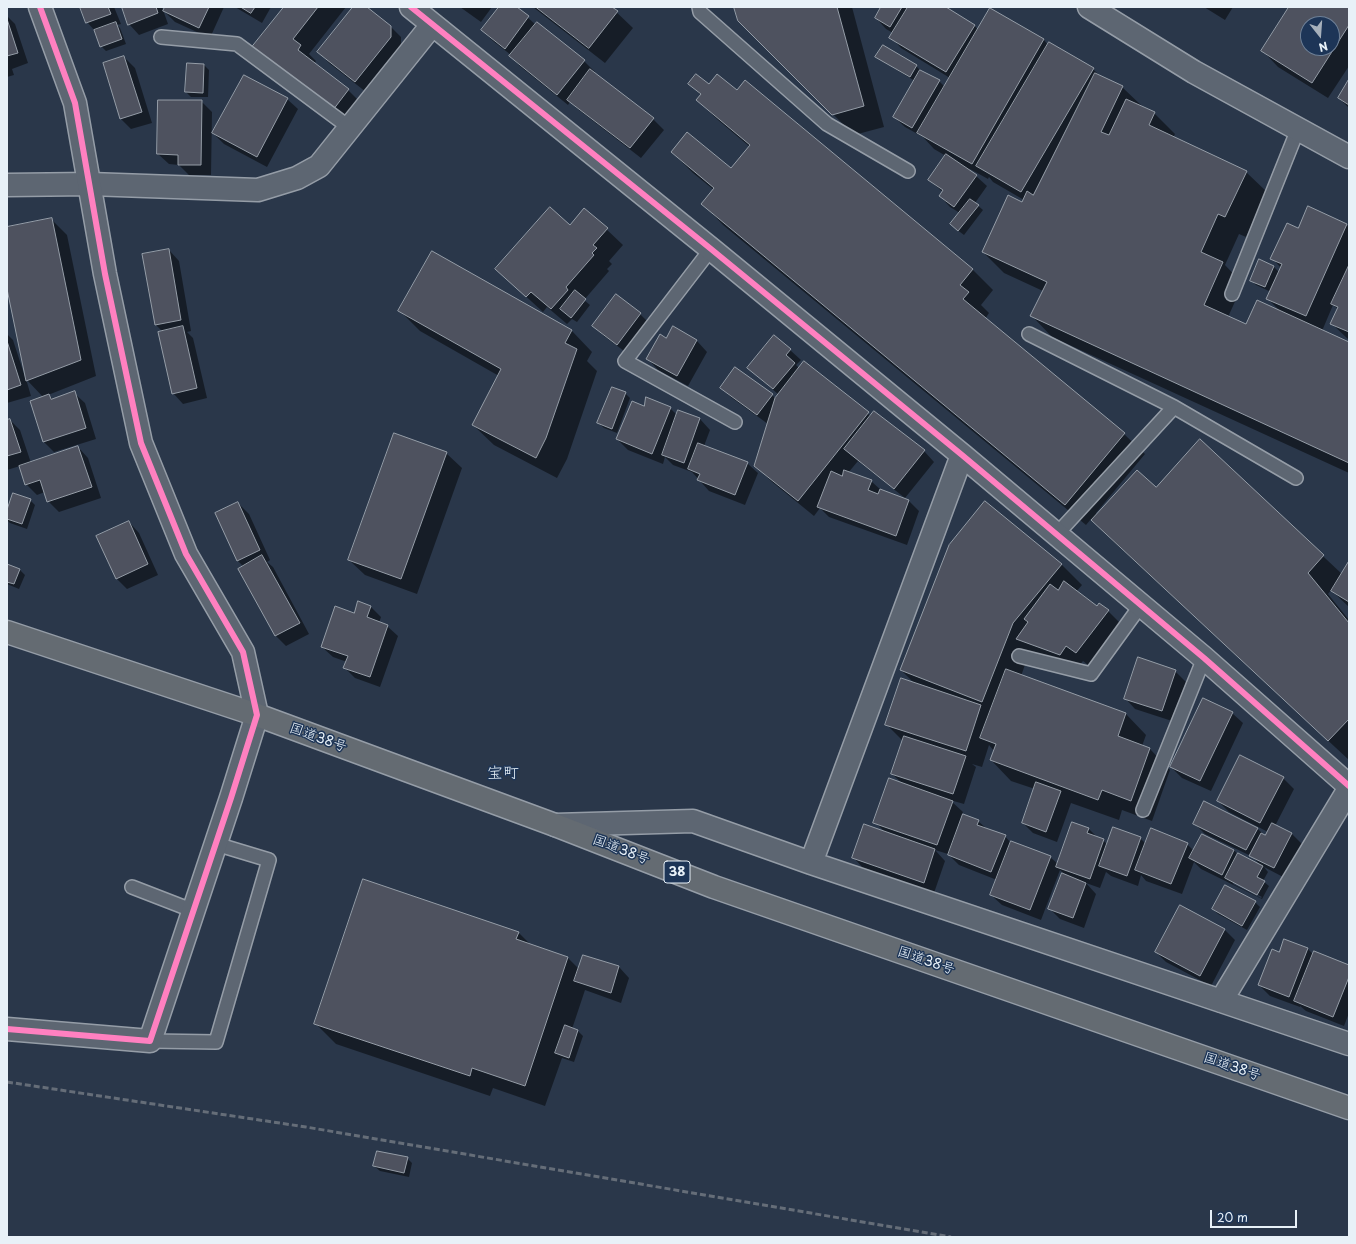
<!DOCTYPE html>
<meta charset="utf-8">
<style>
body{margin:0}
#map{position:relative;width:1356px;height:1244px;overflow:hidden;background:#2a374a;font-family:"Playpen Sans",sans-serif}
canvas{display:block}
.frame{position:absolute;inset:0;border:8px solid #e8f1f8;pointer-events:none}
.north{position:absolute;left:1300px;top:16px;width:40px;height:40px;box-sizing:border-box;background:#1d3557;border:1px solid #6e8097;border-radius:50%;rotate:163deg;font-size:11px;font-weight:700;line-height:16px;text-align:center;color:#e8f1f8}
.north::after{content:'';display:block;margin:auto;width:14px;height:18px;background:#a6b0bb;clip-path:polygon(50% 0,100% 100%,50% 72%,0 100%)}
.scale{position:absolute;left:1210px;top:1210px;width:87px;height:18px;box-sizing:border-box;border:2px solid #e8f1f8;border-top:0;padding-left:5px;font-size:12px;line-height:14px;white-space:nowrap;color:#e8f1f8;-webkit-text-stroke:3px #1d3557;paint-order:stroke}
</style>
<div id="map">
<canvas width="1356" height="1244"></canvas>
<div class="frame"></div>
<div class="north">N</div>
<div class="scale">20 m</div>
</div>
<script>
const context = document.querySelector('canvas').getContext('2d');
context.lineJoin = 'round';
function fillPath(path, color) { context.fillStyle = color; context.fill(path, 'evenodd'); }
function strokePath(path, color, width, dash) { context.strokeStyle = color; context.lineWidth = width; context.lineCap = dash ? 'butt' : 'round'; context.setLineDash(dash || []); context.stroke(path); }
function write(font, color, halo, rows, align = 'center') {
  context.font = font + ' "Playpen Sans","Klee One",sans-serif'; context.lineWidth = 3; context.setLineDash([]); context.textBaseline = 'middle'; context.strokeStyle = halo; context.fillStyle = color; for (const [text, x, y, turn = 0] of rows) {
    context.save(); context.translate(x, y); context.rotate((+turn || 0) * Math.PI / 180); context.textAlign = isNaN(turn) ? turn : align; if (halo) context.strokeText(text, 0, 0); context.fillText(text, 0, 0); context.restore();
  }
}
fillPath(new Path2D(`
 M81 7H114L121 24 117 25 120 28 126 44 106 51 101 46 95 31 87 22Z
 M123 7H162L168 24 139 35 129 24Z
 M166 7H224L210 38 175 22 164 11Z
 M235 7H271L262 23Z
 M285 7H346L309 54 316 61 314 64 348 90 364 106 349 125 269 63Z
 M354 7H365L390 26 401 37V48L366 92 329 63 319 52Z
 M460 7H492L481 22Z
 M500 7H516L536 25 537 23 584 61 595 72 593 73 653 119 664 130 641 158 579 110 570 102 568 105 521 67 510 56 511 55 493 41 482 30Z
 M533 7H611L633 28 605 63Z
 M735 7H852L884 127 854 135 739 21Z
 M883 7H944L974 25 978 30 990 9 1044 40 1048 45 1093 69 1100 76 1122 87 1143 107 1154 113 1175 134 1173 138 1246 172 1267 192 1246 237 1239 234 1225 265 1243 284 1228 317 1247 326 1280 311 1268 299 1271 292 1256 285 1251 280 1274 267 1279 272 1281 268 1272 258 1299 229 1346 224 1349 227V340L1331 323 1338 309 1333 305 1322 331 1349 343V473L1052 337 1032 316 1043 291 1004 273 983 252 1024 200 993 182 989 177 988 179 970 169 969 170 976 176 987 186 975 203 983 210 964 235 956 229 960 213 950 207 940 196 943 192 929 180 946 156 934 149 923 137 905 127 894 117 915 81 882 61 877 56 916 66 922 72 939 81 945 87 950 78 901 48 891 37 893 33 886 29 876 18Z
 M1204 7H1233L1225 20Z
 M1290 7H1349V66L1328 98 1278 67 1263 51ZM1308 24H1332V48H1308Z
 M7 16 15 24 28 63 12 69 14 75 7 77Z
 M124 57 135 68 152 123 131 129 121 119Z
 M204 65 209 70 208 97H191L186 92Z
 M1349 81V108L1339 98Z
 M745 82 973 270 993 290 981 305 989 313 985 319 1124 434 1145 454 1096 513 1097 515 1156 488 1200 441 1342 574 1349 563V607L1331 590 1328 594 1349 620V760L1113 541 1091 519 1086 525 723 225 703 204 714 190 693 173 672 152 731 170 750 147 718 120 697 100 701 95 690 84 709 86 737 92Z
 M287 99 298 109 267 167 224 144 213 133Z
 M201 101 212 112 211 175H189L179 165 169 164 158 154Z
 M585 209 623 245 609 261 612 264 607 269 609 271 584 300 590 305 577 322 572 319 567 324 547 307 543 312 496 269 570 226Z
 M51 219 67 235 96 376 48 395 53 399 74 393 85 403 96 439 54 452 44 442 43 397 26 379 31 396 7 403V334L13 340 25 377H26L7 284V228Z
 M169 250 179 261 191 331 187 332 193 338 207 398 183 404 173 393 163 332 156 325Z
 M433 253 572 331 592 352 587 361 597 371 567 459 557 478 494 445 473 425 499 376 420 331 400 311Z
 M616 296 640 314 651 325 628 354 604 336 593 326Z
 M673 328 697 341 707 352 688 386 658 370 648 359 667 339Z
 M790 350 801 360 796 365 800 369 924 451 934 462 905 498 858 461 848 473 871 481 882 491 909 501 919 511 907 545 829 517 820 508 814 516 771 481 755 465 768 424 732 398 721 388 772 395 776 399 779 395 748 368Z
 M625 393 630 398 617 433 604 428 598 423Z
 M644 407 670 408 677 415 700 419 710 430 704 446 747 463 758 473 745 505 709 491 692 472 673 465 665 457 663 464 628 450 617 439Z
 M10 420 20 430 31 463 78 447 88 458 101 498 59 512 48 501 45 492 37 495 26 484 20 466 7 470V421Z
 M446 453 462 468 417 594 365 575 349 560Z
 M30 500 35 505 27 529 10 523 7 520V513Z
 M238 503 249 514 270 560 267 562 273 567 309 634 286 646 276 636 239 569 244 567 237 560Z
 M129 522 139 533 158 575 127 589 116 578Z
 M1061 564 1082 585 1076 592 1097 607 1108 611 1124 627 1092 668 1083 661 1076 670 1033 654 1030 651 1021 676 1126 714 1146 735 1142 746 1150 749 1170 770 1152 821 1122 810 1119 820 1071 803 1057 842 1033 833 1023 823 1035 789 1011 781 991 760 994 751 989 745 982 767 972 764 976 767 964 804 950 800 963 812 956 832H957L978 821 987 829 1005 836 1010 842 1050 857 1058 864 1072 823 1089 829 1098 838 1103 840 1108 845 1140 838 1146 844H1187L1194 851 1234 850 1238 855 1260 865 1253 857 1205 834 1194 823 1257 828 1266 837 1268 832 1229 812 1218 801 1283 778 1294 789 1275 826 1292 834 1302 844 1285 878 1264 867 1268 872 1263 881 1269 886 1262 899 1201 869 1194 862 1182 894 1146 881 1141 875 1138 886 1111 876 1106 872 1100 888 1086 883 1096 894 1084 928 1060 919 1049 908 1066 876 1060 870 1041 920 1002 905 991 895 997 880 959 865 948 854 935 850 945 861 934 893 863 868 853 857 885 832 875 822 903 784 892 774 903 741 886 724 915 684 901 670ZM1233 882 1262 897 1261 898 1233 884Z
 M7 565 20 570 25 575 19 589 7 584Z
 M370 606 381 617 379 623 387 626 398 636 380 687 355 678 345 668 347 662 333 657 322 647 355 614Z
 M1175 671 1186 682 1172 721 1135 709 1125 698Z
 M1232 713 1243 723 1211 791 1182 778 1171 767Z
 M1255 902 1260 907 1247 930 1218 914 1213 909Z
 M1180 906 1225 930 1235 940 1211 986 1166 962 1156 952Z
 M518 932 532 946 568 958 579 969 619 967 629 978 621 1003 585 990 572 1029 578 1031 583 1036 574 1062 562 1058 545 1106 493 1088 490 1096 336 1044 316 1024Z
 M1284 940 1308 949 1314 955 1349 966V1013L1344 1026 1306 1011 1300 1006V1007L1270 996 1259 985 1279 953Z
 M407 1158 412 1163 409 1177 380 1171 374 1166Z`), '#0007');
const building = new Path2D(`
 M80 7H108L111 14 86 23Z
 M122 7H156L158 13 128 25Z
 M165 7H209L199 28 163 11Z
 M241 7H255L251 13Z
 M284 7H318L293 39 301 45 298 50 349 89 333 110 252 47Z
 M353 7H367L391 26V37L355 82 317 52Z
 M499 7H517L529 16 505 49 481 30Z
 M536 7H612L618 11 589 48Z
 M734 7H837L864 106 832 115 738 21Z
 M881 7H902L890 27 875 18Z
 M908 7H946L975 25 946 72 889 38Z
 M1289 7H1349V25L1312 83 1261 51ZM1308 24H1332V48H1308Z
 M990 8 1044 39 972 164 917 133Z
 M7 19 18 53 7 56Z
 M116 22 122 39 100 47 94 30Z
 M537 22 585 60 557 95 509 56Z
 M1049 42 1094 68 1021 192 976 166Z
 M883 45 917 65 910 77 875 57Z
 M124 56 142 112 120 119 103 63Z
 M187 63 204 64 203 93 185 92Z
 M590 69 654 118 630 148 567 100Z
 M920 70 940 80 912 128 893 117Z
 M1095 73 1123 86 1101 132 1109 135 1126 99 1155 112 1149 125 1247 171 1225 217 1218 214 1201 252 1223 262 1204 305 1246 324 1257 300 1349 342V463L1030 316 1047 282 982 252 1008 195 1022 202 1027 191 1033 195Z
 M696 74 709 84 717 74 737 90 745 80 973 269 960 285 969 292 963 299 1125 433 1065 505 701 204 714 188 671 152 687 132 731 168 750 145 696 100 701 94 688 84Z
 M244 75 288 98 257 157 212 133Z
 M1349 79V105L1338 98Z
 M158 100H202L201 165H178V155L157 154Z
 M946 154 977 175 954 207 939 196 943 190 928 180Z
 M970 199 979 205 958 231 950 224Z
 M1308 206 1347 224 1306 316 1266 299 1282 264 1270 259 1287 223 1298 228Z
 M550 207 570 225 584 208 608 228 593 245 597 248 592 253 594 255 566 287 568 290 551 309 531 292 526 297 495 269Z
 M52 218 81 360 26 381 7 289V227Z
 M169 249 181 320 155 325 142 254Z
 M432 251 572 330 565 343 577 349 546 438 536 458 472 425 501 369 398 311Z
 M1259 259 1274 266 1265 287 1250 281Z
 M1349 265V332L1330 324 1338 307 1331 304Z
 M575 290 586 299 571 318 560 309Z
 M616 294 641 313 617 345 592 326Z
 M183 326 197 388 172 394 158 332Z
 M673 326 697 340 677 376 646 359 660 334 666 338Z
 M774 335 791 349 786 355 795 363 773 389 747 368Z
 M7 341 21 385 7 390Z
 M804 361 869 412 798 501 754 466 775 398Z
 M735 367 773 394 757 415 720 388Z
 M612 387 626 392 612 429 597 423Z
 M75 391 86 428 43 442 30 401 49 394 51 399Z
 M646 397 671 407 652 454 616 439 632 401 644 406Z
 M678 410 700 418 684 463 662 455Z
 M874 411 925 450 894 489 844 449Z
 M10 419 21 452 7 456V420Z
 M394 433 447 452 401 579 348 560Z
 M1200 439 1324 555 1308 573 1349 623V719L1328 741 1091 520 1137 470 1156 487Z
 M698 443 748 462 735 495 697 480 700 474 688 469Z
 M78 446 92 487 47 502 40 480 25 485 19 466Z
 M844 470 872 480 868 490 878 494 880 489 909 500 896 536 817 507 831 471 842 476Z
 M13 493 31 499 22 524 7 519V510Z
 M985 501 1062 564 1013 623 982 702 900 670 949 545Z
 M238 502 260 550 237 561 215 513Z
 M129 521 148 564 116 579 96 536Z
 M262 555 300 623 275 636 238 569Z
 M1349 561V602L1331 591Z
 M7 564 20 569 14 584 7 582Z
 M1064 581 1097 606 1099 603 1109 610 1076 653 1066 646 1060 655 1016 639 1028 622 1024 619 1050 584 1058 590Z
 M358 601 371 606 367 617 388 625 370 677 343 668 348 656 321 647 335 606 354 613Z
 M1138 657 1176 670 1162 711 1124 699Z
 M1006 669 1126 713 1118 736 1150 748 1131 801 1102 790 1098 800 990 760 996 744 980 738Z
 M901 678 981 705 966 751 885 725Z
 M1203 698 1233 712 1200 781 1170 767Z
 M904 736 966 756 953 794 891 774Z
 M1240 755 1284 777 1260 823 1217 801Z
 M889 778 953 801 937 845 873 823Z
 M1036 782 1061 791 1046 832 1022 823Z
 M1204 801 1258 828 1246 850 1193 824Z
 M963 814 979 820 977 825 1006 835 991 872 948 855Z
 M1072 822 1089 828 1087 833 1104 839 1090 879 1056 867Z
 M1272 823 1292 833 1274 868 1249 856 1261 833 1265 835Z
 M864 824 935 849 924 883 852 858Z
 M1113 827 1141 837 1127 876 1099 866Z
 M1151 828 1188 843 1171 884 1135 870Z
 M1202 834 1234 850 1222 875 1189 858Z
 M1011 841 1051 856 1030 910 990 895Z
 M1238 853 1263 866 1257 877 1265 881 1257 895 1225 878Z
 M1062 873 1086 883 1073 918 1048 909Z
 M363 879 519 932 516 939 568 957 525 1086 472 1068 470 1076 314 1024Z
 M1225 885 1256 901 1242 926 1212 909Z
 M1180 905 1225 929 1200 976 1155 952Z
 M1284 939 1308 948 1289 997 1258 985 1272 949 1279 952Z
 M1314 951 1349 965V977L1333 1017 1294 1001Z
 M583 955 619 966 611 993 574 981Z
 M565 1025 578 1030 569 1058 555 1053Z
 M377 1151 408 1157 404 1173 373 1166Z`);
fillPath(building, '#4e525f');
strokePath(building, '#959da7', 1);
const lane = new Path2D(`
 M699 7 700 12 827 124 908 171
 M161 37 237 44 350 128
 M711 249 625 361 735 422
 M1232 294 1298 129
 M1029 334 1174 407 1296 478
 M1057 534 1174 407
 M1019 656 1091 674 1141 605
 M1143 810 1204 658
 M132 887 194 911
 M150 1041 216 1042 269 860 216 844`);
const street = new Path2D(`
 M411 7 711 249 962 455 1204 658 1349 786
 M7 185 90 184 258 190 297 178 319 166 432 25
 M555 825 693 821 811 863 1349 1044
 M811 863 962 455
 M1221 1001 1349 789
 M7 1029 150 1041 231 798 257 715`);
const secondary = new Path2D(`
 M40 7 75 103 105 274 141 443 186 554 243 652 257 715
 M1089 7 1194 72 1349 157`);
const highway = new Path2D(`
 M7 632 257 715 555 825 714 887 1349 1108`);
strokePath(lane, '#959da7', 16);
strokePath(street, '#959da7', 25);
strokePath(secondary, '#959da7', 25);
strokePath(highway, '#959da7', 25);
strokePath(lane, '#5d6672', 13);
strokePath(street, '#5d6672', 22);
strokePath(secondary, '#5d6672', 22);
strokePath(highway, '#646b72', 22);
strokePath(new Path2D(`
 M7 1082 306 1127 951 1237`), '#656d78', 3, [6, 3]);
strokePath(new Path2D(`
 M411 7 711 249 962 455 1204 658 1349 786
 M7 1029 150 1041 231 798 257 715 243 652 186 554 141 443 105 274 75 103 40 7`), '#ff80c0', 6);
for (const [x, y, w] of [
 [677,872,26]
]) { const box = new Path2D(); box.roundRect(x - w / 2, y - 11, w, 22, 3); context.fillStyle = '#1d3557'; context.fill(box); strokePath(box, '#e8f1f8', 1); }
write('bold 13px', '#e8f1f8', null, [
 ["38",677,872]
]);
write('14px', '#e8f1f8', '#1d3557', [
 ["国道38号",318,738,20],
 ["国道38号",621,850,21],
 ["国道38号",926,961,19],
 ["国道38号",1232,1067,19]
]);
write('16px', '#e8f1f8', '#1d3557', [
 ["宝町",503,774]
]);
</script>
